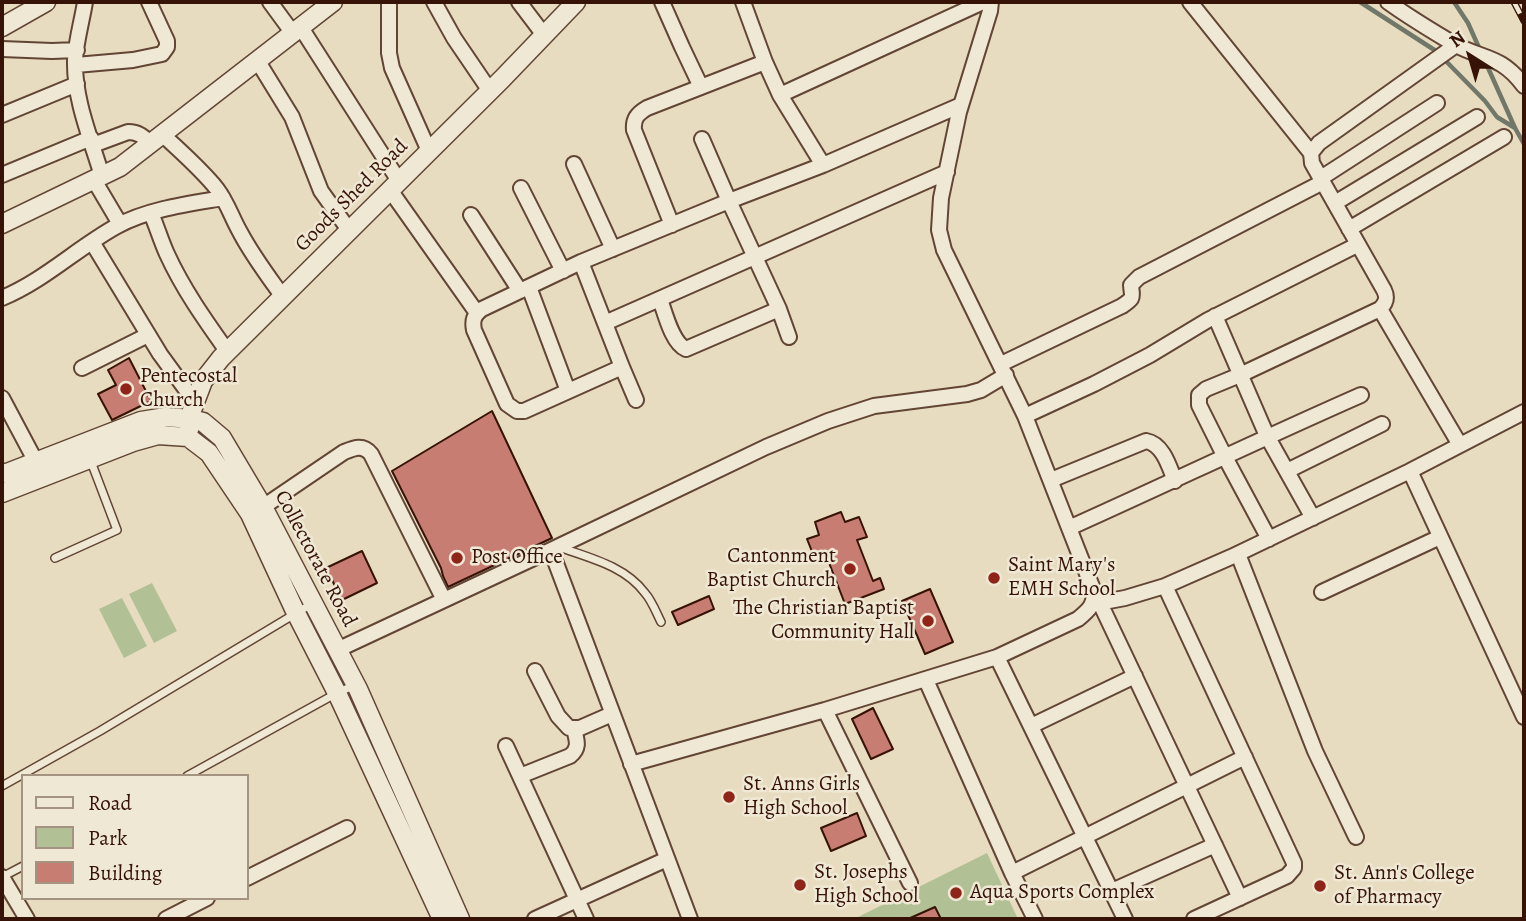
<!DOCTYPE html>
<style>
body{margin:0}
#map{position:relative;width:1526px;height:921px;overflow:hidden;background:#e7dcbf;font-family:Alegreya,serif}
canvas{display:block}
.frame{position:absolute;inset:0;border:4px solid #361306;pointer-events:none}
.legend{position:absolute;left:21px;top:774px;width:228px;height:126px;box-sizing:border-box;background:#efe8d5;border:2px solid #a59382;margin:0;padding:9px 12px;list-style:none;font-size:21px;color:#361306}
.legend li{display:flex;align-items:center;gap:14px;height:35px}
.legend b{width:35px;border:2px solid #a59382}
.north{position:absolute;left:1435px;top:21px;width:70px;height:70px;-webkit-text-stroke:5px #efe8d5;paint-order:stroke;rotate:323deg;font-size:19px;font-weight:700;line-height:28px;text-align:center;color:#361306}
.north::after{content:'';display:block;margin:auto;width:24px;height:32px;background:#361306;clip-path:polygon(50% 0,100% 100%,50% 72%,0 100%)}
</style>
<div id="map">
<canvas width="1526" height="921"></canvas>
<div class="frame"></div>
<ul class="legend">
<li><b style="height:9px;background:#efe8d5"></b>Road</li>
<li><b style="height:19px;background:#b2c195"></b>Park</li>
<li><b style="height:19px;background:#c87d73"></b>Building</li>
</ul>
<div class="north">N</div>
</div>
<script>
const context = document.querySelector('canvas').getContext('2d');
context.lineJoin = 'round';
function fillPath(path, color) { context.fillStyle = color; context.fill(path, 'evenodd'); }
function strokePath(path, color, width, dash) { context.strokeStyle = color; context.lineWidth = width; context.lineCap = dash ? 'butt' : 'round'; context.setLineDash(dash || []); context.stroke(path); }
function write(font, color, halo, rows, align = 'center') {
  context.font = font + ' Alegreya,serif'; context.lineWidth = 5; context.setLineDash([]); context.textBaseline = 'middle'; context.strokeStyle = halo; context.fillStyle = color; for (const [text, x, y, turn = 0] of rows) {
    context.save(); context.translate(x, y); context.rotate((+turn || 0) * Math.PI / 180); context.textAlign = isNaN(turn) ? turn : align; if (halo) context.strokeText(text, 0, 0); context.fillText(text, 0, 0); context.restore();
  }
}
fillPath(new Path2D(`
 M152 583 177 631 154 643 129 594Z
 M122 598 147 646 124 658 99 609Z
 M987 853 1018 919H854Z`), '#b2c195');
strokePath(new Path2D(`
 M1360 2 1436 51 1485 101 1497 117 1515 128
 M1454 2 1468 23 1480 50
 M1485 61 1515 128 1524 144`), '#71786a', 4.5);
const building = new Path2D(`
 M129 358 151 401 112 420 98 394 116 385 108 370Z
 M492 411 552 538 448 587 443 576 441 568 392 471Z
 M841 512 845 522 859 517 867 537 857 540 873 581 880 578 884 589 845 604 826 555 815 559 807 539 819 535 815 522Z
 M362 551 377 583 342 600 326 568Z
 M930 589 953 642 925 654 902 601Z
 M709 596 714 609 678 625 672 612Z
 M873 708 893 749 871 759 852 719Z
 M857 813 866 836 831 851 821 828Z
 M935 907 941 919H908Z`);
fillPath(building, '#c87d73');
strokePath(building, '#361306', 2);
const service = new Path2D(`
 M559 547C590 558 625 566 645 593 652 601 656 612 661 622
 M55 558 117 530 90 459
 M187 776 337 693 355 685
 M2 786 100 731 313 603
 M2 877 23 866`);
const minor = new Path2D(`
 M85 2C82 21 76 41 75 60 74 100 91 139 102 176
 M270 2 292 32
 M389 2V53L392 68 429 151
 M434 2 454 38 490 91
 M519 2 544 35
 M662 2 682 47 701 87
 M743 2 765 62 780 95 823 165
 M1190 2 1311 153
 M1388 2C1409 17 1432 31 1454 44 1484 60 1501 55 1524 86
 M300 26 399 181
 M2 49 52 51 77 50
 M257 60 292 117 321 191 349 230
 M76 65 133 60 162 54 167 47V41L149 2
 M780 95 983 2
 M2 115 77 84
 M162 134C181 152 201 169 217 189 227 202 232 218 240 232 252 255 268 276 283 297
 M702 139 729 201 779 309 789 337
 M93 145 128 132C138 132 143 136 151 144
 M574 164 613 249
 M2 175 91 138
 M1321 178 1437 103
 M94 180 120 224
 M521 188 563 271
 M390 190 477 313
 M1335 203 1477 117
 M151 213C157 227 161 241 167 254 183 289 205 320 227 351
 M471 215 520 291
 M672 225 634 130C633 119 637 114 647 108L765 62
 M1349 229 1504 137
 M92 242 160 354 195 402
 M581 262 622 367 636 400
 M529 287 568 391
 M2 298C45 280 77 248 117 226 148 209 188 204 223 198
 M660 299C665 313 672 343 686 349L779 309
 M1380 309 1460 445
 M1215 316 1267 436 1313 518
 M605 323 947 172
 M1001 364 1122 306C1135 297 1132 298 1131 285L1139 277 1323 182
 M622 367 524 411H517L507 404 474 330C472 320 474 315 482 309L581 262 729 201 823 165 961 105
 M82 368 148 335
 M2 398 36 462
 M1025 416 1094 384 1150 355 1208 320 1357 245
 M1287 471 1382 424
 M1410 471 1524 717
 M1051 480 1146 441C1163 444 1169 466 1175 481
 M263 507 344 452C354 448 363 444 371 454L444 600
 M1069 528C1167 484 1263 438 1361 395
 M1269 539 1225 457 1199 405V395L1206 389 1240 375 1380 309C1386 303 1388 298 1384 290L1312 163 1311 153 1319 143 1456 45
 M551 550 690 919
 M1238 554 1315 751 1356 837
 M1165 586 1294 863V868L1287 876 1194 919
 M1322 592 1440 537
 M1100 603 1240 898
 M1093 604 1125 598 1165 586 1231 557 1410 471 1524 412
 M337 650 551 550 766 447 828 421 874 406 967 394 981 390 1006 375
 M997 657 1125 919
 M535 671 558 716 569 728H580L612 714
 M926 680 1012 873 1035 919
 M825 710 910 883
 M1031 726 1135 676
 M506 746 586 919
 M631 764 825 710 997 657 1078 619C1089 610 1096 604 1093 589L1025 416 944 250 939 230 941 198 959 112 990 11 991 2
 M520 776 570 756C580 748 577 741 574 729
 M1012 873 1245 757
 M2 877 27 919
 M247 878 347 828
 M1112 891 1215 845
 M166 919 207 898
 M535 919 667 859`);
const tertiary = new Path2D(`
 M2 27 46 2
 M2 224 120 167 333 2
 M189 430 192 410 203 381 221 358 502 79 576 2
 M2 473H7L141 421 166 417 191 419 203 422 222 438 263 507 358 689 460 919
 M2 493 133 442 158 435 188 437 209 453 250 514 296 613 337 693 442 919`);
strokePath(service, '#624534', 10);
strokePath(minor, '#624534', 18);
strokePath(tertiary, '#624534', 21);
strokePath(service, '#efe8d5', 7);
strokePath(minor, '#efe8d5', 14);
strokePath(tertiary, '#efe8d5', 18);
const rail = new Path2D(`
 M1514 2 1524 21`);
strokePath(rail, '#361306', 7);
strokePath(rail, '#efe8d5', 4.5, [13]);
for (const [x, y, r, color] of [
 [126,389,7,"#8f2418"],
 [457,558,7,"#8f2418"],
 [850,569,7,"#8f2418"],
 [994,578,7,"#8f2418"],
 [928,621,7,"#8f2418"],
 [729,797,7,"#8f2418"],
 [800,885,7,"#8f2418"],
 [1320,886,7,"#8f2418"],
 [956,893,7,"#8f2418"]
]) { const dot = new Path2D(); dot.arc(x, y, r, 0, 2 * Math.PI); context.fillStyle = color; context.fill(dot); strokePath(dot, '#efe8d5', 2.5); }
write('21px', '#361306', '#efe8d5', [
 ["Goods Shed Road",352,196,-45],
 ["Collectorate Road",315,559,62]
]);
write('21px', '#361306', '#efe8d5', [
 ["Pentecostal",140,377],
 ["Church",140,401],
 ["Cantonment",836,557,"right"],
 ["Baptist Church",836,581,"right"],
 ["Post Office",471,558],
 ["Saint Mary's",1008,566],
 ["EMH School",1008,590],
 ["The Christian Baptist",914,609,"right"],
 ["Community Hall",914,633,"right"],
 ["St. Anns Girls",743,785],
 ["High School",743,809],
 ["St. Josephs",814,873],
 ["High School",814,897],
 ["St. Ann's College",1334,874],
 ["of Pharmacy",1334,898],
 ["Aqua Sports Complex",970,893]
], 'left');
</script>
